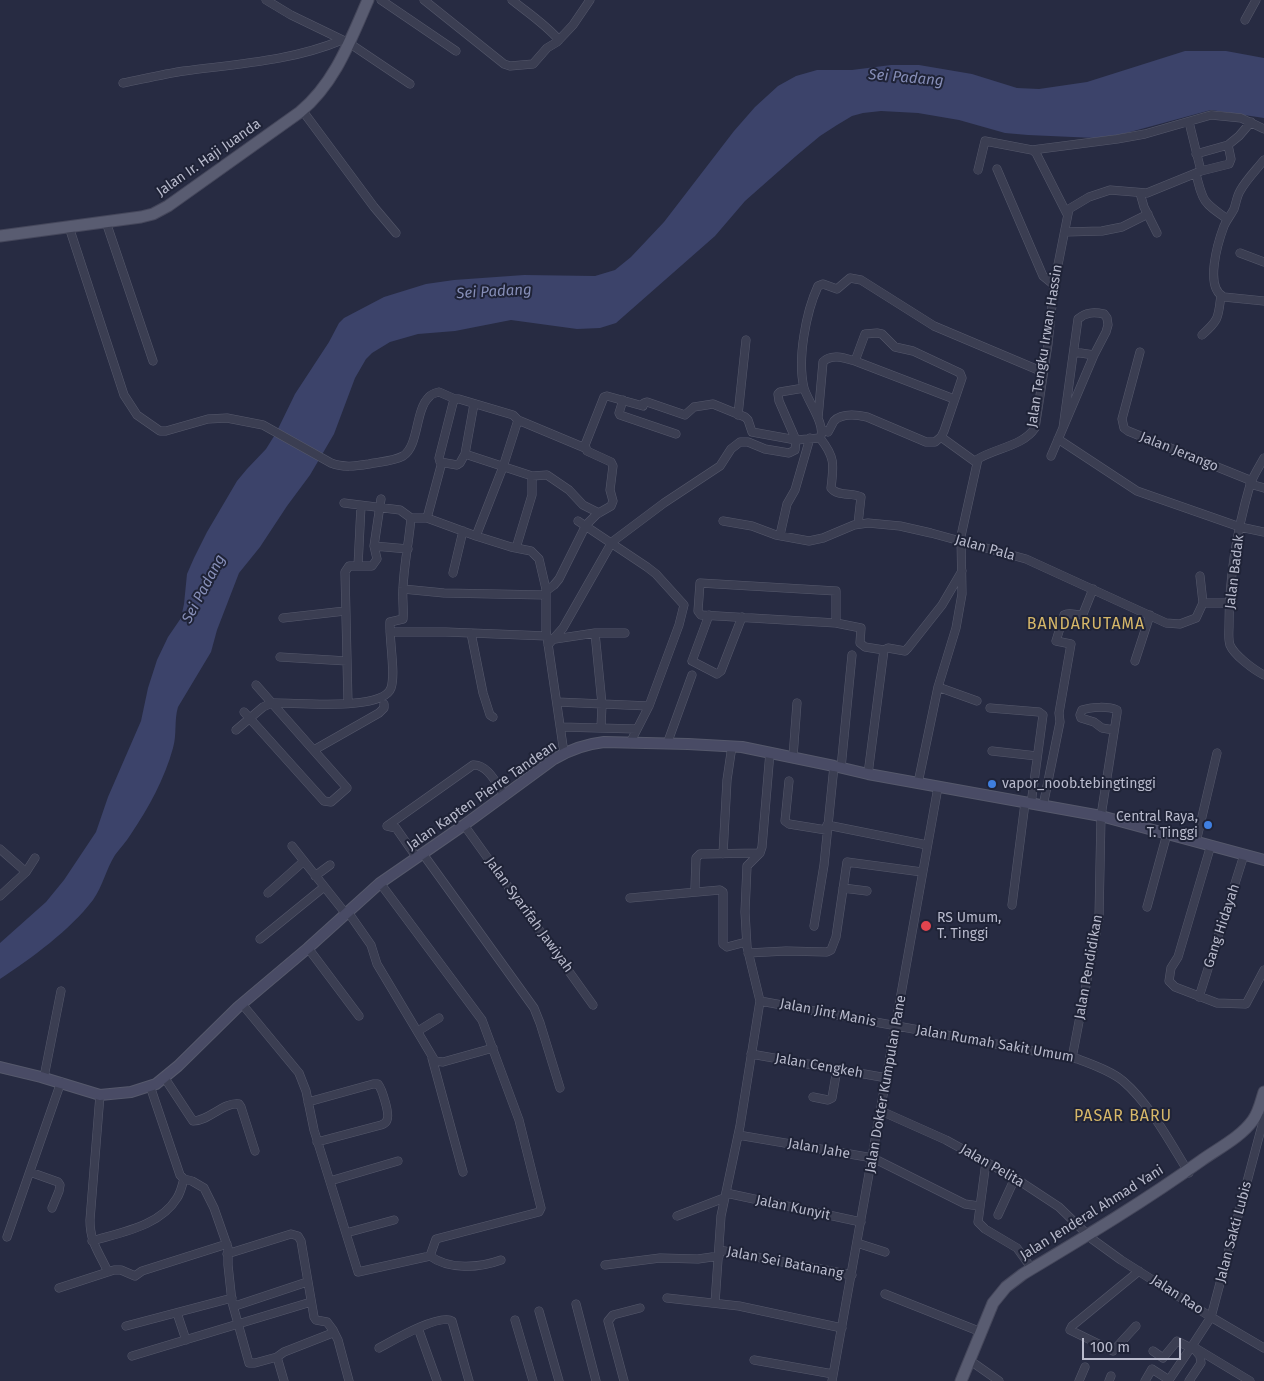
<!DOCTYPE html>
<style>
body{margin:0}
#map{position:relative;width:1264px;height:1381px;overflow:hidden;background:#272b42;font-family:"Fira Sans",sans-serif}
canvas{display:block}
.scale{position:absolute;left:1082px;top:1338px;width:99px;height:22px;box-sizing:border-box;border:2px solid #b8bacc;border-top:0;padding-left:6px;font-size:15px;line-height:18px;white-space:nowrap;color:#b8bacc;-webkit-text-stroke:4px #1f2337;paint-order:stroke}
</style>
<div id="map">
<canvas width="1264" height="1381"></canvas>
<div class="scale">100 m</div>
</div>
<script>
const context = document.querySelector('canvas').getContext('2d');
context.lineJoin = 'round';
function fillPath(path, color) { context.fillStyle = color; context.fill(path, 'evenodd'); }
function strokePath(path, color, width, dash) { context.strokeStyle = color; context.lineWidth = width; context.lineCap = dash ? 'butt' : 'round'; context.setLineDash(dash || []); context.stroke(path); }
function write(font, color, halo, rows, align = 'center') {
  context.font = font + ' "Fira Sans",sans-serif'; context.lineWidth = 4; context.setLineDash([]); context.textBaseline = 'middle'; context.strokeStyle = halo; context.fillStyle = color; for (const [text, x, y, turn = 0] of rows) {
    context.save(); context.translate(x, y); context.rotate((+turn || 0) * Math.PI / 180); context.textAlign = isNaN(turn) ? turn : align; if (halo) context.strokeText(text, 0, 0); context.fillText(text, 0, 0); context.restore();
  }
}
fillPath(new Path2D(`
 M1185 51H1226L1264 58V118L1211 110 1119 135 1095 138 1028 135 1005 133 959 120 918 113 881 111 863 113 852 116 837 125 820 136 796 156 745 201 715 236 616 323 600 328 577 329 511 320 455 331 418 334 390 342 372 353 366 359 355 378 334 434 310 475 287 506 260 547 239 573 217 630 211 652 178 707C174 720 177 735 173 748 165 778 148 809 131 834 126 842 120 848 115 855 106 869 103 886 93 900 70 930 32 958 0 979V943L46 902 64 880 96 832 108 797 141 721 148 688 157 660 168 637 181 618 184 604 187 574 194 558 207 532 237 481 247 469 266 449 276 433 295 394 329 342 339 323 344 318 384 297 426 284 454 280 524 275 595 276 615 270 631 257 664 222 734 131 755 107 778 86 796 76 817 70H852L891 65H919L972 74 1017 88 1039 89 1087 82Z`), '#3c436a');
const street = new Path2D(`
 M266 0 291 15 349 43 410 84
 M381 0 456 51
 M424 0 504 64 510 66 533 64 547 48 557 42 573 25 590 0
 M512 0C528 13 545 24 559 40
 M1245 20 1256 0
 M123 83C143 79 164 74 184 71 237 64 292 61 342 40
 M302 110 374 207 396 233
 M1189 122 1201 171
 M1032 150 1117 139 1145 134 1211 115 1241 118 1264 129
 M1196 154 1228 145 1239 136 1251 122
 M1264 160C1256 170 1246 180 1240 191 1237 196 1236 203 1234 209 1231 215 1227 219 1224 226 1218 242 1204 288 1224 297L1264 301
 M997 169 1043 276 1054 285
 M978 170 985 141 1032 150 1036 153 1067 214
 M1196 174C1203 202 1203 202 1227 219
 M1140 193 1144 207 1157 233
 M106 222 153 361
 M69 227 124 395 137 415 160 431H166L208 419 227 418 263 425 331 463C343 468 356 466 369 464 379 462 394 461 403 456 419 446 415 410 429 397 431 394 435 393 439 392L455 399
 M1065 232 1102 231 1122 227 1148 214
 M1240 253 1264 262
 M1202 335C1220 319 1218 317 1221 295
 M1074 352 1094 355
 M1140 352 1122 419 1124 428 1128 431 1252 481
 M623 400 619 413 620 415 676 434
 M474 404 465 454 460 463 457 465 440 462 439 458 453 403 455 399H459L513 415 518 420 585 448
 M738 415 746 340
 M818 418 823 362C831 353 845 358 855 361L954 399
 M822 430 828 432C830 429 832 424 834 421 842 413 858 415 867 417L926 442H935L941 437 944 431 962 378 960 373 913 351 895 347 882 334 877 333 865 334 855 361
 M941 437 977 463
 M820 438C835 457 834 464 831 488 838 497 852 492 861 497L858 524
 M1058 439 1137 491 1240 527 1264 532
 M465 454 532 476 547 475 569 490 583 505 599 513
 M1051 456 1094 355 1106 332 1108 325 1107 318 1104 314C1094 312 1086 312 1078 319L1063 428
 M1264 458C1259 467 1253 476 1250 485 1237 530 1229 579 1229 626 1229 631 1228 639 1230 645 1234 655 1254 670 1264 675
 M1250 484 1264 488
 M344 503 400 510 411 518H427L476 536 511 547 531 551 539 559 546 589V630L564 753
 M427 518 442 462
 M578 521 647 567 656 574 684 605 679 625 649 706 630 743
 M723 521 752 526 776 535 809 541 823 538 854 525 868 523 900 526 931 533 1026 559 1166 623 1180 624 1196 618 1203 603H1230
 M780 535 787 504 795 490 810 438
 M476 536 503 467 518 420
 M374 546 408 549
 M516 548 532 495V476
 M358 566 361 506
 M453 573 463 531
 M1200 576 1203 603
 M403 589 444 593 546 595
 M546 591 554 585 559 579 586 525 597 514 611 506 613 501 610 490 613 466 611 462 587 451 585 445 604 397 607 396 643 406 644 403 647 402 685 415 694 407 713 404 745 417 748 420 752 432 796 440 779 401 778 394 780 392 804 388
 M709 615 692 661 717 674 721 671 742 617
 M283 618 345 611
 M836 623V591L700 583 698 611 701 615 836 623 861 628 860 643 865 647 884 650 888 648 905 651 908 648 942 605 962 571
 M390 632H446L547 636
 M471 633 483 693 490 715 493 717
 M595 633 602 704 601 728
 M555 639 595 633H625
 M548 645 563 628 612 542 664 503 720 466 731 449 740 442H748L765 449 789 453 795 450 796 440 820 438C827 426 807 400 804 388 797 359 806 312 818 286L823 284 837 289 850 278 861 280 934 326 1043 372
 M280 657 347 661
 M1135 661 1150 615
 M938 687 977 701
 M557 702 649 706
 M348 703 345 572 349 566H372L377 559 374 546 381 499
 M990 708 1039 712 1043 715 1031 804
 M244 712 324 801 331 802 347 788 256 685
 M561 727 637 729
 M236 730 263 707 272 703C294 702 383 712 391 688 396 674 389 640 390 622L403 619C404 609 402 598 403 588 404 564 409 542 411 518
 M667 744 692 675
 M314 750 379 713 384 708V704
 M992 751 1037 756
 M793 757 797 703
 M841 768 852 655
 M868 774 884 650
 M789 781 785 821 789 824 826 830
 M918 783 938 687 956 628 962 594 961 536 978 459C996 448 1023 446 1035 428L1048 344 1054 285 1069 209 1089 197 1110 190 1147 193 1201 171 1229 164 1231 159 1228 145
 M1043 806 1060 722 1059 713 1071 644 1056 641 1064 615C1071 611 1076 617 1083 614L1093 589
 M464 825 593 1005
 M827 825 927 845
 M387 826 473 765C488 764 497 785 505 796
 M387 826 396 828 417 858
 M1196 842 1217 753
 M1211 845 1178 957 1171 968 1169 981 1175 987 1217 1003 1246 1004 1264 970
 M292 846 346 914
 M0 849 26 872
 M423 854 534 1008 540 1023 560 1088
 M723 854 727 780 732 746
 M315 876 330 865
 M380 883 482 1020 519 1120 541 1208 539 1212 436 1239 430 1256
 M843 888 867 891
 M268 893 304 861
 M0 896 26 872 35 858
 M630 898 697 892
 M1012 905 1025 803
 M1147 907 1167 834
 M348 912 371 945 377 964 435 1061 443 1062 493 1048
 M814 926 824 865 834 766
 M260 939 324 887
 M746 942 727 947 723 944V892L720 890 697 892 695 888 696 858 700 854 760 853
 M308 948 359 1016
 M748 953 786 951 827 952 831 950 836 937 847 862 922 872
 M1199 997 1244 855
 M760 1001 1078 1059C1093 1065 1111 1071 1123 1081 1150 1104 1171 1144 1189 1173
 M242 1004 299 1073 306 1091 314 1130 358 1272 430 1256C449 1270 479 1268 501 1260
 M418 1031 439 1018
 M751 1054 887 1078
 M432 1058 463 1172
 M1072 1058 1099 918 1101 816 1117 713V710C1108 706 1091 707 1082 710L1080 715 1081 718 1094 722 1102 728 1114 730
 M44 1077 61 991
 M164 1077 193 1121C209 1121 223 1102 239 1104L241 1107 255 1151
 M150 1086 180 1175 184 1179 192 1181 204 1188 214 1208 228 1248V1265L232 1302 234 1304 238 1305 307 1282
 M100 1095 90 1220C90 1243 99 1252 108 1272
 M813 1097 828 1100 832 1098 837 1069
 M308 1102 373 1084H378C382 1089 390 1114 387 1120 386 1123 384 1124 381 1125L317 1142
 M881 1111 946 1140 1015 1178 1059 1207 1092 1239 1121 1260 1211 1317 1264 1348
 M738 1135 873 1158 965 1204 979 1206
 M986 1162 978 1222 985 1229 1017 1248 1032 1269
 M30 1172 58 1182 60 1185 59 1191 52 1208
 M330 1181 398 1161
 M726 1193 861 1222
 M998 1215 1015 1178
 M677 1216 724 1198
 M346 1233 394 1220
 M7 1237 61 1082
 M92 1241C122 1232 160 1226 177 1198 181 1192 182 1185 184 1179
 M857 1243 885 1252
 M719 1250 852 1275
 M227 1254 291 1234 298 1236 301 1241 314 1317 316 1320 327 1322 333 1330 330 1334 284 1352 277 1357 284 1381
 M605 1265 660 1258 698 1259 719 1256
 M59 1288 114 1270H121L135 1276 142 1271 227 1244
 M885 1294 981 1332
 M667 1298 739 1306 842 1328
 M232 1302 249 1363H255L277 1357
 M715 1303 721 1216 740 1126 760 1001 747 947 745 912 747 866 760 853 762 847 770 752
 M576 1304 596 1381
 M539 1311 559 1381
 M177 1313 186 1340
 M515 1320 533 1381
 M126 1326 232 1298
 M1136 1326 1113 1351 1070 1330 1072 1326 1139 1271
 M418 1328 437 1381
 M333 1330 338 1340 349 1381
 M379 1348C392 1341 440 1313 452 1321L469 1381
 M1153 1351 1163 1358 1177 1341 1193 1349
 M132 1356 311 1302
 M754 1360 833 1374
 M975 1364 999 1381
 M624 1381 608 1321 613 1315 640 1308
 M832 1381 938 787
 M1079 1381 1085 1367
 M1109 1381 1111 1376
 M1145 1381 1152 1369 1169 1380 1192 1346 1250 1381
 M1189 1381 1201 1363 1200 1356 1192 1346 1211 1317 1264 1118`);
const secondary = new Path2D(`
 M0 1067 41 1077 100 1095 131 1092 156 1084 178 1066 238 1007 308 948 380 883 464 825 554 759C569 750 586 744 604 742L688 744 742 747 834 766 868 774 1101 816 1264 860`);
const primary = new Path2D(`
 M0 236 141 217 153 214 168 206 300 112C335 83 350 41 368 0
 M961 1381 993 1303 1006 1287 1023 1274C1083 1238 1145 1201 1202 1160 1219 1148 1241 1137 1253 1120 1259 1112 1261 1101 1264 1092`);
strokePath(street, '#56596c', 9);
strokePath(secondary, '#56596c', 12);
strokePath(primary, '#45475b', 13);
strokePath(street, '#3b3e52', 8);
strokePath(secondary, '#494b65', 10);
strokePath(primary, '#595c71', 11);
for (const [x, y, r, color] of [
 [992,784,5,"#3f7fe0"],
 [1208,825,5,"#3f7fe0"],
 [926,926,6,"#e0444e"]
]) { const dot = new Path2D(); dot.arc(x, y, r, 0, 2 * Math.PI); context.fillStyle = color; context.fill(dot); strokePath(dot, '#1f2337', 2); }
write('14px', '#b8bacc', '#1f2337', [
 ["Jalan Ir. Haji Juanda",209,158,-35],
 ["Jalan Tengku Irwan Hassin",1045,346,-81],
 ["Jalan Jerango",1179,452,22],
 ["Jalan Pala",985,548,16],
 ["Jalan Badak",1235,572,-83],
 ["Jalan Kapten Pierre Tandean",482,796,-35],
 ["Jalan Syarifah Jawiyah",529,915,54],
 ["Gang Hidayah",1222,926,-72],
 ["Jalan Pendidikan",1089,967,-80],
 ["Jalan Jint Manis",828,1013,11],
 ["Jalan Rumah Sakit Umum",995,1044,10],
 ["Jalan Cengkeh",819,1066,10],
 ["Jalan Dokter Kumpulan Pane",886,1084,-80],
 ["Jalan Jahe",819,1149,10],
 ["Jalan Pelita",992,1166,30],
 ["Jalan Kunyit",793,1208,12],
 ["Jalan Jenderal Ahmad Yani",1092,1213,-32],
 ["Jalan Sakti Lubis",1234,1232,-75],
 ["Jalan Sei Batanang",785,1263,11],
 ["Jalan Rao",1177,1295,33]
]);
write('14px', '#b8bacc', '#1f2337', [
 ["vapor_noob.tebingtinggi",1002,784],
 ["Central Raya,",1198,817,"right"],
 ["T. Tinggi",1198,833,"right"],
 ["RS Umum,",937,918],
 ["T. Tinggi",937,934]
], 'left');
write('italic 15px', '#868eb7', '#1f2337', [
 ["Sei Padang",906,78,5],
 ["Sei Padang",494,292,-3],
 ["Sei Padang",204,589,-62]
]);
context.letterSpacing = '1px';
write('16px', '#d6b769', '#1f2337', [
 ["BANDARUTAMA",1086,625],
 ["PASAR BARU",1123,1117]
]);
context.letterSpacing = '0px';
</script>
